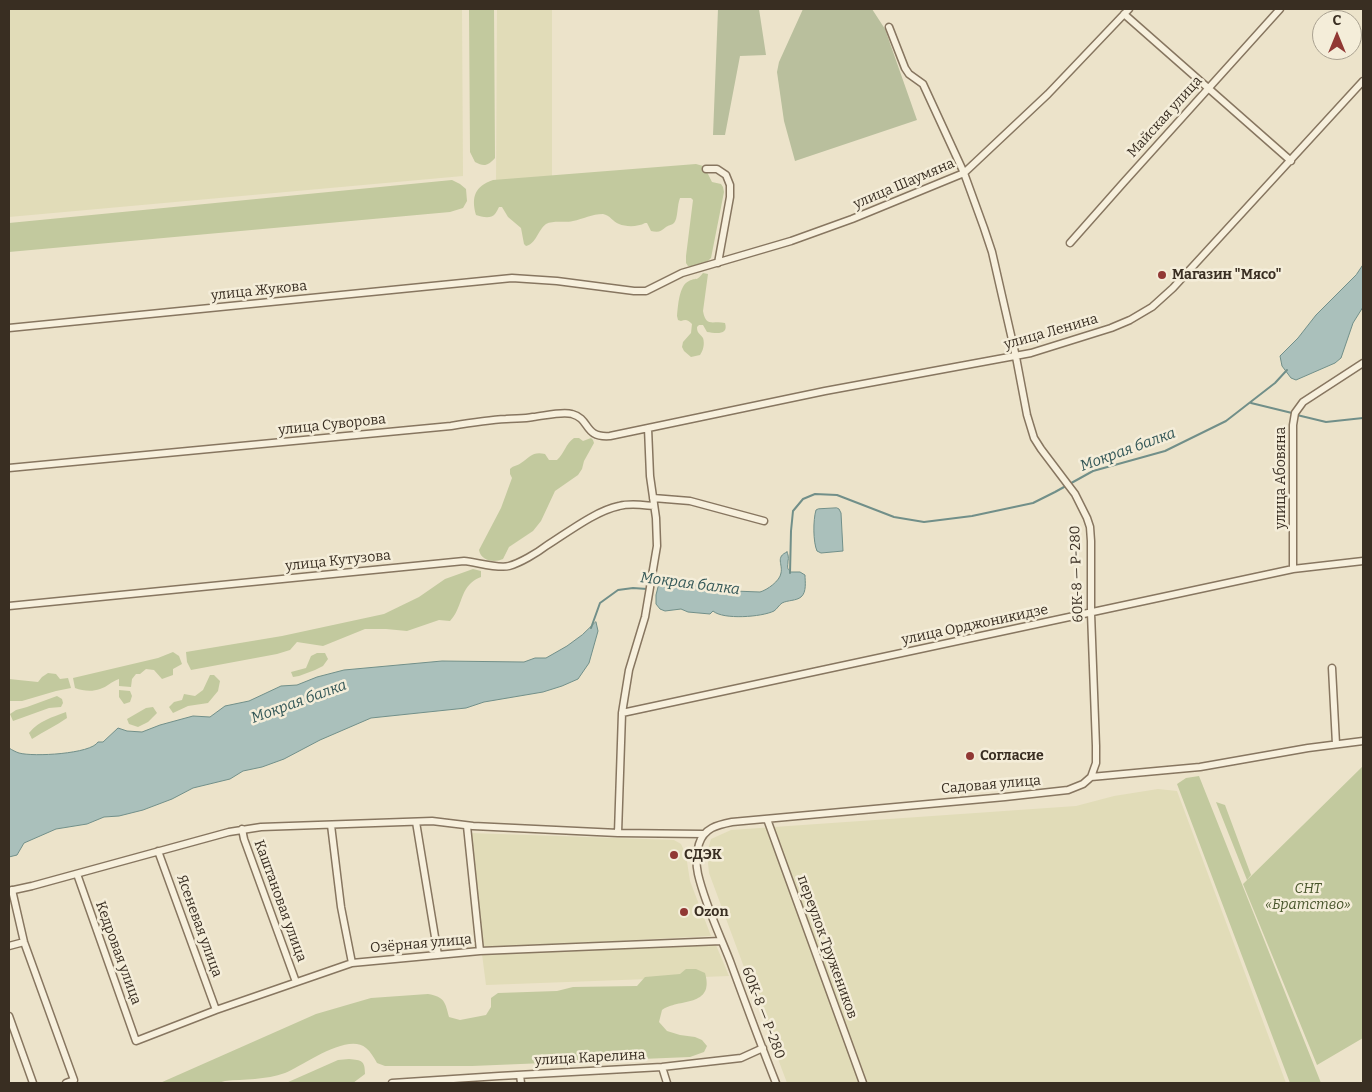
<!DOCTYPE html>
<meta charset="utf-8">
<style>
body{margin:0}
#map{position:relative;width:1372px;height:1092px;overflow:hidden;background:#ece3ca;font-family:Bitter,serif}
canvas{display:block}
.frame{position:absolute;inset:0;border:10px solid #392e22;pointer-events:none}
.north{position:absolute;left:1312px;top:10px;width:50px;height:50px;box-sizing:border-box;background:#f4edd9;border:1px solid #a9a190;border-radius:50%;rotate:0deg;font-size:14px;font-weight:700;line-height:20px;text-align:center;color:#392e22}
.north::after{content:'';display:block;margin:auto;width:18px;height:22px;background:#913834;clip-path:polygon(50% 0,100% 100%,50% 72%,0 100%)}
</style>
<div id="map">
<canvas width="1372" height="1092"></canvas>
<div class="frame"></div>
<div class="north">С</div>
</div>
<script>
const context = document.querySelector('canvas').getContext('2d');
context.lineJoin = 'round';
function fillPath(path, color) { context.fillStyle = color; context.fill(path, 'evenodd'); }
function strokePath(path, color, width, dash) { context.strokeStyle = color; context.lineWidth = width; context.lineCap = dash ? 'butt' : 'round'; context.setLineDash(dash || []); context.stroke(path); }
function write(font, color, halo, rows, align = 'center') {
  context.font = font + ' Bitter,serif'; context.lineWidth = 5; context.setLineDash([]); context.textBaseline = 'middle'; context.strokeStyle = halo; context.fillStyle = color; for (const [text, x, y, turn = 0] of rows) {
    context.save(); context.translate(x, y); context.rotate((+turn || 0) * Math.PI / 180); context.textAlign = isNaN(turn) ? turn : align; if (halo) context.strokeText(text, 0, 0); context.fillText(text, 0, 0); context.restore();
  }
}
fillPath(new Path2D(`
 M9 9H462L463 176 9 217Z
 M497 9H552V183L496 185Z
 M1158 789 1177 791 1286 1083H787L709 873 707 853 711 839 731 830 1076 806 1114 796Z
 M470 833 674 840 681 844 686 855 690 881 711 936 482 948Z
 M716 945 729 976 486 985 482 954Z`), '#e1dcb8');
fillPath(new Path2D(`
 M469 9H494L495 158C488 166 484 167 475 162L470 152Z
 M696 164 703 166 707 172 712 182 721 184 723 187 724 192 711 258C706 264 696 267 688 266L686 263V256L693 200 691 198H680C677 205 678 219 674 223 672 225 669 225 666 227 661 231 659 233 651 231L647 223H645C638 227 626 227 619 224 613 222 610 215 603 214 592 214 583 219 573 221 565 223 553 220 546 224 538 230 536 244 526 246L524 244 521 228 508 217 502 207H499C498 209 497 211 495 214 491 219 482 217 476 215 471 197 475 186 493 180Z
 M452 180 460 184 466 189 467 201 463 208 450 212 9 252V223Z
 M703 273 708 274 703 311C706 328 713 320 725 323 729 336 715 333 707 332L703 325H699L697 327C697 334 700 333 703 338 705 344 703 351 700 355L691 357 684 351 682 347 683 342 691 333 692 324C688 320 686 319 681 321L678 320 677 316C678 306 679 285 689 281 697 277 696 282 703 273Z
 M574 438H579L583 441 591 438 593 440 594 443 584 461 582 469 578 475 555 491 541 521 533 531 509 547 503 559C494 563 481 561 479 550L501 508 512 478 510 474V469C514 465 517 466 521 463 530 457 533 451 545 454L549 460H557C564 454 566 443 574 438Z
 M473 569 481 571V577C478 578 474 580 471 583 460 593 461 610 450 621L439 620 407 631 386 629H365L323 646 297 642 290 650 277 654 191 670 187 662 186 652 282 636 384 614 419 597 445 579Z
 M173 652 179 656 182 664 173 669V675L162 679 154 670 146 669 140 674H136L132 679 131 687 119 686V679C112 681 107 687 100 689 92 692 83 691 75 688L73 678 158 658Z
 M317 653H325L328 659 323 666 315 670 299 676 293 677 291 672 306 668 311 656Z
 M48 673 56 674 60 679 68 678 71 688 56 691 22 701H9V679L38 682 42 677Z
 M210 675H214L220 681 218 691 208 703 188 706 173 713 169 707 174 702 182 700 184 694 195 696 203 690Z
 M119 690 130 691 132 696 130 702 124 704 119 697Z
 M57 696 62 699 63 703 61 707 49 708 13 721 10 714 16 710 27 707Z
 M153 707 157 713 148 722 138 727 129 724 127 719 146 708Z
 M66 712 67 718C56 726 44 731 32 739L29 733C40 720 51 718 66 712Z
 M1363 766V1038L1317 1065 1243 884Z
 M1199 776 1321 1083H1290L1177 784 1186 778Z
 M1216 802 1225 805 1251 875 1247 880Z
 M686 969H696L705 973C715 1008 678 998 662 1010L659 1022 667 1031 680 1035 695 1037 702 1040 707 1046 704 1052 690 1057 472 1066H385L377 1063C374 1058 371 1052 366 1048 348 1032 304 1065 285 1073 266 1080 244 1079 225 1081L218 1083H160L316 1014 371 998 428 994C445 997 445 1002 449 1017L460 1020 486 1015 491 1007V998L498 993 557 991 573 987 637 986 645 977 680 974Z
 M349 1059C362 1060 365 1061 365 1074L353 1083H286L338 1060Z`), '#c2c99e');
fillPath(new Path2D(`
 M718 9H759L766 55 740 56 725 135H713Z
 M803 9H872L885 29 917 120 795 161 784 121 777 72 779 62Z`), '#b9bf9d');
const water = new Path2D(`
 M1363 265V307L1353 323 1341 358 1335 363 1296 380 1291 378 1282 366 1280 356 1298 338 1316 315 1356 275Z
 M837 508 839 509 841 513 843 551 821 553 817 551C813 542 813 520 816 510L818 509Z
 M787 552C788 554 789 558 788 561 788 567 786 568 791 572H800L805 575C805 581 807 592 801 597 796 601 788 600 782 603 779 605 777 609 774 611 762 617 723 620 713 611L710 614 688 612 681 609 665 611 660 609 656 604V595L660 579H663L709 585 734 591 760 592C767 590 780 581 781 573 783 564 775 557 787 552Z
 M596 622 598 631 589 663 578 679 562 686 543 692 484 702 466 708 371 718 320 740 284 759 262 767 243 771 230 779 193 788 172 799 143 810 119 816 104 817 87 824 56 829 24 843 17 855 9 857V748C12 750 16 752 19 753 33 757 91 754 98 742H103L118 728 127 731 142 732 160 725 193 716 210 717 225 706 249 701 281 686 297 685 317 677 344 670 442 661 524 662 535 658H546L567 646 582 635Z`);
fillPath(water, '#aac0bb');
strokePath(water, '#718f89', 1);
strokePath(new Path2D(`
 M1251 403 1292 413
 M1297 415 1326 422 1363 418
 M790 573 791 531 793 511 803 499 815 494 837 495 894 517 924 522 972 516 1033 503 1055 492 1093 471 1165 451 1226 421 1275 383 1287 370
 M591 628 600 603 618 590 633 588 647 589`), '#718f89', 2);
const minor = new Path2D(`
 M1124 14 1291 161
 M889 27 905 68 909 74 923 84 964 173 984 228 992 252 1016 357 1027 415 1034 438 1041 449 1075 494 1087 518 1090 527 1091 541V613L1096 746V763L1091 777
 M706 169H717L726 175 730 185V197L718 263
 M1070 243 1124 182 1280 9
 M9 328 512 278 557 281 634 291H646L682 273 791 241 852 219 964 173 1048 94 1129 9
 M9 468 451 426C469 423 487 420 506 419 515 418 524 419 533 417 544 416 562 411 572 414 591 419 583 438 610 436L825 391 1031 353 1111 328 1130 320 1152 307 1173 288 1363 81
 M653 498 690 501 764 521
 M1293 569V425L1295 413 1303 402 1363 363
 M9 606 464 561C476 562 498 569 509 566 520 563 537 553 546 546 567 533 595 511 619 506 631 503 642 505 654 506
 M1332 668 1336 744
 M622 713 1293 569 1363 561
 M767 819 863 1083
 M416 822 438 955
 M331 825 341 907 352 963
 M467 826 480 951
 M242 829 244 839 296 982
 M618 833 622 713 629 670 645 617 657 546 656 518 650 476 648 428
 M158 851 216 1010
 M77 874 136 1041 216 1010 352 963 480 951 721 941
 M12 890 24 942 74 1080 66 1083
 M9 891 32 886 229 832 261 827 432 821 473 826 618 833 703 834
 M9 946 24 942
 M9 1016 33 1083
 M662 1067 667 1083
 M520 1075 521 1083
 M392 1083 499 1076 662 1067 741 1058 763 1048
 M776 1083C760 1043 745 1002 730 961 719 933 705 904 698 874 696 865 696 854 699 844 704 828 717 825 732 822L1005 797 1068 790 1083 784 1091 777 1200 767 1308 748 1363 741`);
strokePath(minor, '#877660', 9);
strokePath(minor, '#f7f0dd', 6);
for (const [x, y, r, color] of [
 [1162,275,5,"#913834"],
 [970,756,5,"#913834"],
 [674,855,5,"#913834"],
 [684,912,5,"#913834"]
]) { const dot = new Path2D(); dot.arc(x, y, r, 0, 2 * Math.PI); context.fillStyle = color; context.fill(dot); strokePath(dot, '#f4edd9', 2); }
write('14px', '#392e22', '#f4edd9', [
 ["Майская улица",1165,117,-48],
 ["улица Шаумяна",904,184,-23],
 ["улица Жукова",259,291,-6],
 ["улица Ленина",1051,332,-16],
 ["улица Суворова",332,425,-6],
 ["улица Абовяна",1281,478,-90],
 ["улица Кутузова",338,561,-6],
 ["60К-8 — Р-280",1077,574,-92],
 ["улица Орджоникидзе",975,625,-12],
 ["Садовая улица",991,785,-5],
 ["Каштановая улица",280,901,70],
 ["Ясеневая улица",199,926,70],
 ["Озёрная улица",421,944,-5],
 ["переулок Тружеников",827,947,70],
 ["Кедровая улица",118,953,70],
 ["60К-8 — Р-280",763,1013,69],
 ["улица Карелина",590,1058,-3]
]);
write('bold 14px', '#392e22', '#f4edd9', [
 ["Магазин \"Мясо\"",1172,275],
 ["Согласие",980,756],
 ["СДЭК",684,855],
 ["Ozon",694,912]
], 'left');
write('italic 14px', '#47542a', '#f4edd9', [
 ["СНТ",1308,889],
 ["«Братство»",1308,905]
]);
write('italic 15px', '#335757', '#f4edd9', [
 ["Мокрая балка",1128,450,-20],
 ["Мокрая балка",690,584,7],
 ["Мокрая балка",299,702,-20]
]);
</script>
